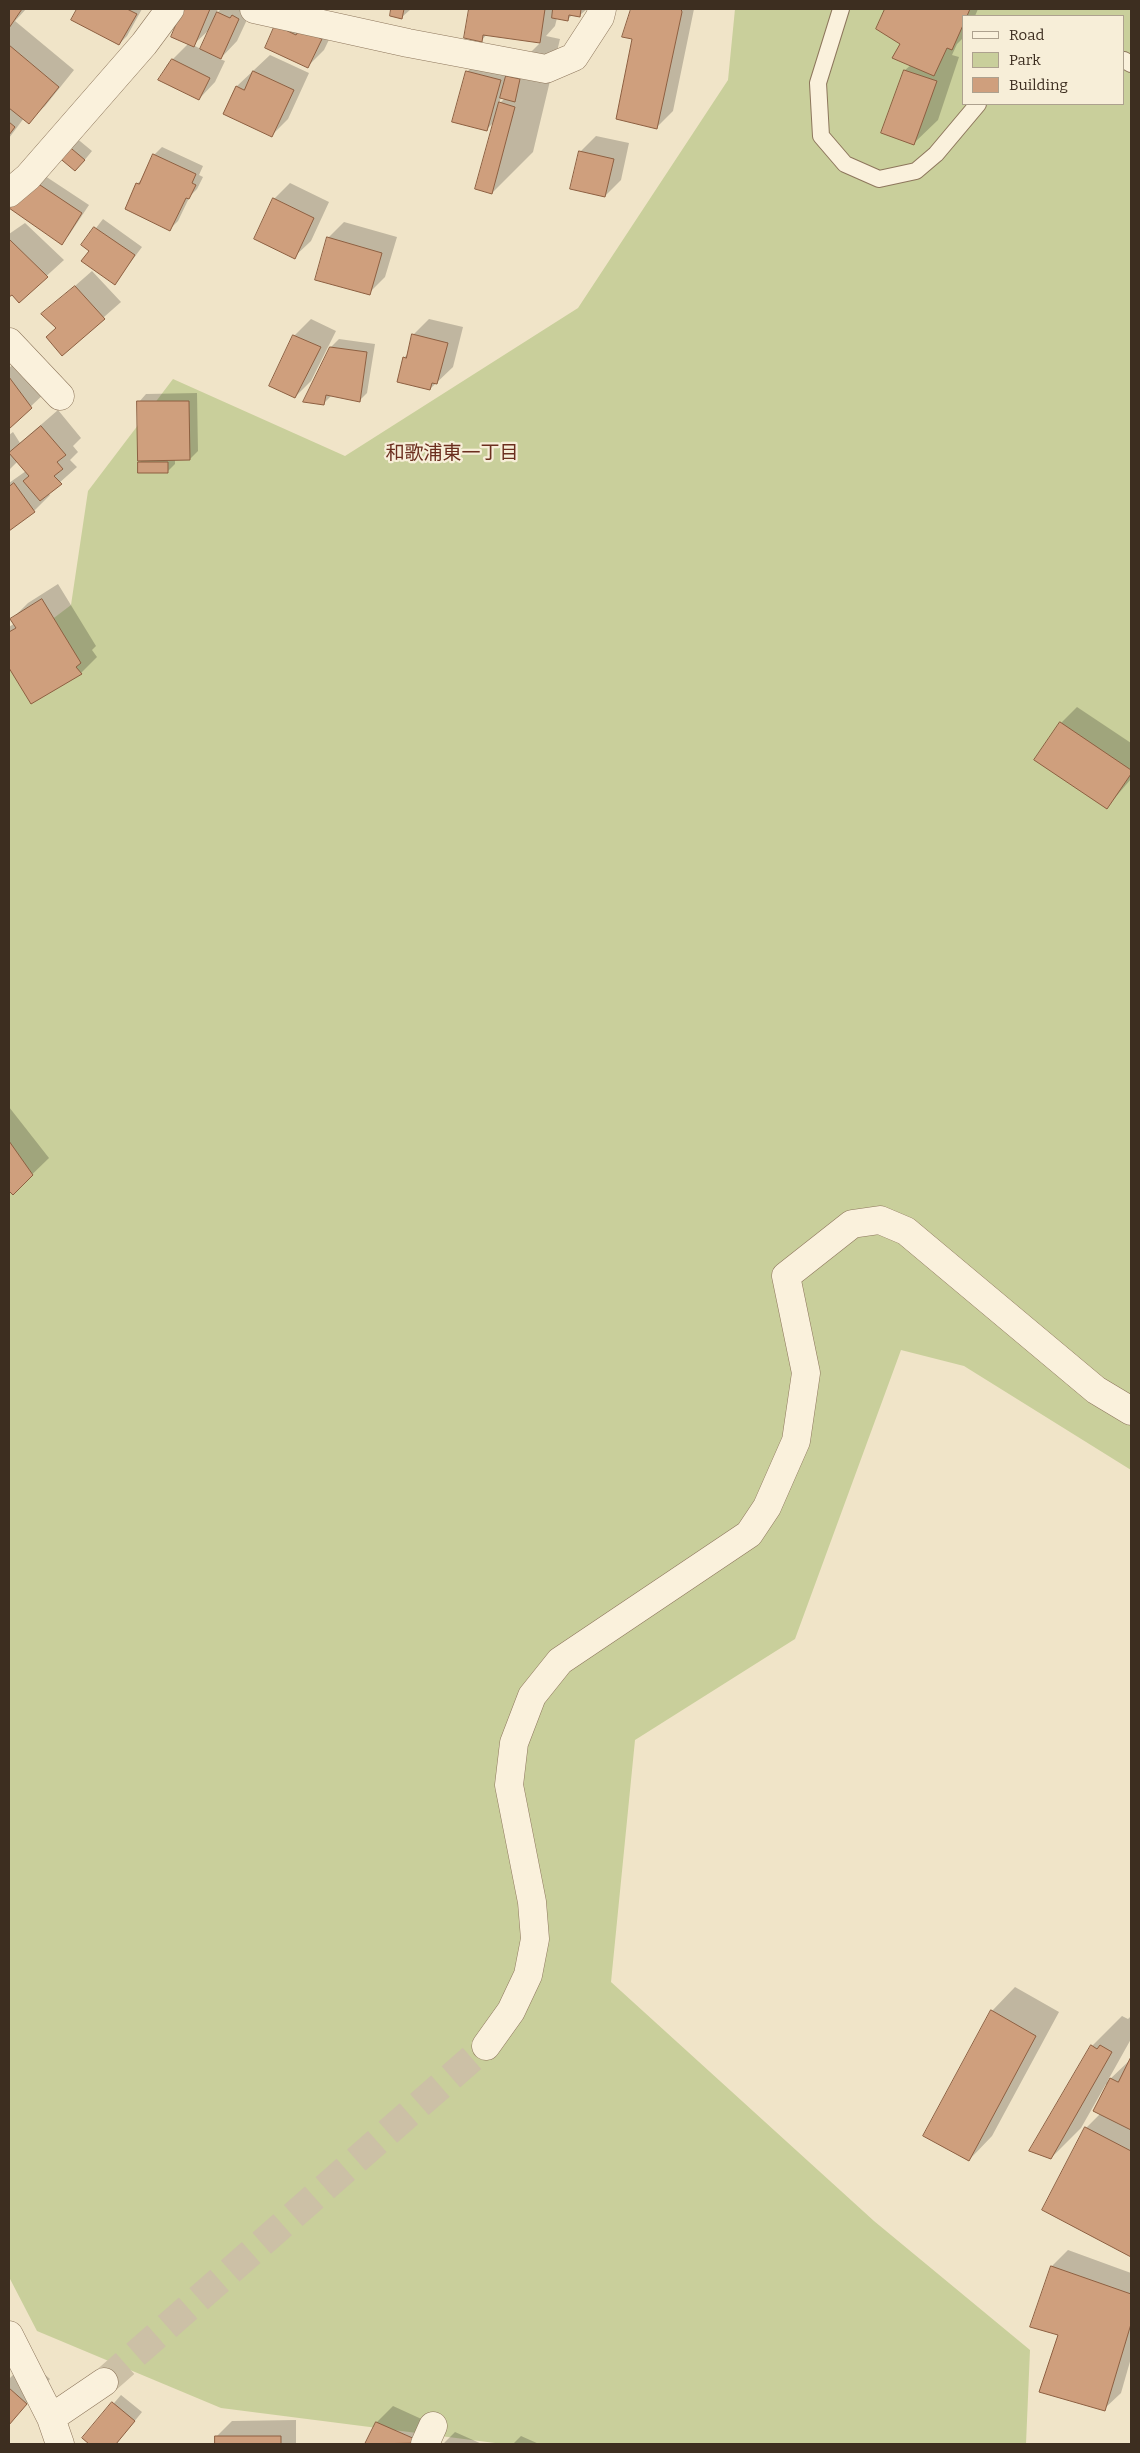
<!DOCTYPE html>
<meta charset="utf-8">
<style>
body{margin:0}
#map{position:relative;width:1140px;height:2453px;overflow:hidden;background:#f0e4c8;font-family:Bitter,serif}
canvas{display:block}
.frame{position:absolute;inset:0;border:10px solid #3d2e20;pointer-events:none}
.legend{position:absolute;left:962px;top:15px;width:162px;height:90px;box-sizing:border-box;background:#f7eed8;border:1px solid #ada18e;margin:0;padding:6px 9px;list-style:none;font-size:15px;color:#3d2e20}
.legend li{display:flex;align-items:center;gap:10px;height:25px}
.legend b{width:25px;border:1px solid #ada18e}
</style>
<div id="map">
<canvas width="1140" height="2453"></canvas>
<div class="frame"></div>
<ul class="legend">
<li><b style="height:6px;background:#faf1dc"></b>Road</li>
<li><b style="height:14px;background:#c9cf9b"></b>Park</li>
<li><b style="height:14px;background:#cf9f7d"></b>Building</li>
</ul>
</div>
<script>
const context = document.querySelector('canvas').getContext('2d');
context.lineJoin = 'round';
function fillPath(path, color) { context.fillStyle = color; context.fill(path, 'evenodd'); }
function strokePath(path, color, width, dash) { context.strokeStyle = color; context.lineWidth = width; context.lineCap = dash ? 'butt' : 'round'; context.setLineDash(dash || []); context.stroke(path); }
function write(font, color, halo, rows, align = 'center') {
  context.font = font + ' Bitter,"Noto Sans JP",serif'; context.lineWidth = 4.5; context.setLineDash([]); context.textBaseline = 'middle'; context.strokeStyle = halo; context.fillStyle = color; for (const [text, x, y, turn = 0] of rows) {
    context.save(); context.translate(x, y); context.rotate((+turn || 0) * Math.PI / 180); context.textAlign = isNaN(turn) ? turn : align; if (halo) context.strokeText(text, 0, 0); context.fillText(text, 0, 0); context.restore();
  }
}
fillPath(new Path2D(`
 M735 9H1131V1470L964 1366 901 1350 795 1639 635 1740 611 1982 874 2221 1030 2350 1026 2444H503L221 2408 37 2331 9 2277V652L71 605 88 491 173 379 345 456 578 308 728 80ZM964 16H1124V104H964Z`), '#c9cf9b');
fillPath(new Path2D(`
 M9 9H26L15 21 74 70 45 106 28 122 24 118 9 138Z
 M78 9H142L127 36 119 44 73 19Z
 M184 9H218L216 14 221 9H252L237 41 220 59 225 61 215 82 199 99 160 79 167 65 189 43 172 36ZM211 28 201 49 193 45Z
 M392 9H411L402 17 391 15Z
 M470 9H587L580 15 573 14 567 20 557 18 555 26 546 36 560 39 533 152 492 193 495 121 486 130 454 121 468 71 476 63 508 72 507 76 541 42 487 34 482 40 465 37ZM501 97 505 98 499 104Z
 M632 9H694L673 111 657 127 633 38 624 36Z
 M887 9H978L975 16H964V37L957 44 952 55 959 57 938 120 914 143 905 70 911 65 902 43 877 29Z
 M337 23 324 50 308 66 276 26Z
 M270 55 309 73 288 119 272 135 225 113 237 86Z
 M596 136 629 143 621 180 605 196 580 152Z
 M75 137 92 151 83 162 58 156Z
 M162 147 203 166 199 175 203 177 197 189 190 196 178 221 170 229 137 184 144 177 154 155Z
 M39 172 89 205 69 235 61 243 11 208Z
 M290 183 329 202 311 241 294 257 274 199Z
 M103 219 142 247 115 283 91 251 83 245Z
 M344 222 397 237 385 277 369 293 328 238Z
 M25 223 64 260 19 301 12 293 9 296V234Z
 M92 271 121 302 62 354 47 337 57 327 43 314Z
 M311 319 336 331 311 381 295 397 271 386 294 336Z
 M429 319 463 327 453 367 430 389 404 358 409 352 413 335Z
 M339 339 375 344 367 393 359 401 332 395 323 404 331 347Z
 M22 357 47 391 9 427V368Z
 M197 393 198 451 190 459H175V464L167 472 139 463 142 460 139 402 146 394Z
 M58 410 81 438 73 446 78 452 70 460 77 467 48 493 50 495 34 511 9 529V483L26 471 18 461 9 470V435L13 432 20 443Z
 M58 584 96 646 92 650 97 657 81 673 31 702 9 665V627L15 623 12 619 28 603Z
 M1077 707 1131 743V779L1107 807 1061 723Z
 M9 1107 49 1158 13 1193 9 1189Z
 M1015 1987 1059 2012 992 2136 969 2160 992 2011Z
 M1122 2016 1128 2019 1131 2016V2039L1107 2082 1131 2059V2256L1044 2210 1086 2128 1101 2113 1108 2086 1106 2084 1081 2128 1051 2158 1092 2046Z
 M1068 2250 1131 2273V2358L1121 2393 1104 2409 1060 2334 1052 2266Z
 M28 2360 50 2379 9 2423V2379Z
 M121 2395 142 2412 116 2444H91L84 2438Z
 M393 2406 439 2427 431 2444H367L377 2422Z
 M296 2420V2444H216V2437L232 2421Z
 M455 2432 482 2444H443Z
 M521 2436 539 2444H513Z`), '#0003');
const building = new Path2D(`
 M9 9H22L9 28Z
 M77 9H127L137 14 119 45 71 20Z
 M183 9H210L194 47 171 37Z
 M391 9H404L402 19 390 16Z
 M469 9H545L540 43 483 35 482 42 464 38Z
 M553 9H581L580 17 569 15 568 21 552 18Z
 M631 9H681L682 12 657 129 616 119 632 39 622 37Z
 M885 9H970L967 16H964V23L952 50 947 48 934 76 892 58 900 44 876 29Z
 M217 12 230 18 232 15 239 19 221 59 200 49Z
 M275 25 296 35 300 29 322 39 308 68 265 48Z
 M9 45 59 87 29 124 9 108Z
 M172 59 210 78 199 100 158 80Z
 M904 70 937 81 914 145 881 133Z
 M253 71 294 90 272 137 223 114 236 86 244 90Z
 M466 71 501 80 487 131 452 122Z
 M506 76 520 79 515 102 500 98Z
 M499 102 515 107 492 194 475 189Z
 M9 122 15 127 9 135Z
 M66 144 85 160 75 171 57 156Z
 M579 151 614 159 605 197 570 189Z
 M153 154 196 174 192 183 196 185 189 199 186 198 170 231 125 209 136 183 139 184Z
 M31 179 82 213 62 245 9 208Z
 M273 198 314 218 295 259 254 239Z
 M94 227 135 255 115 285 81 261 89 251 81 245Z
 M327 237 382 253 370 295 315 280Z
 M9 239 48 277 19 303 12 295 9 297Z
 M75 286 105 319 62 356 46 337 56 328 41 314Z
 M412 334 448 343 437 384 432 383 430 390 397 382 403 357 406 358Z
 M293 335 321 347 295 398 269 386Z
 M330 347 367 352 360 402 326 395 324 405 303 402Z
 M9 377 32 408 9 429Z
 M137 401H189L190 460 138 461Z
 M41 426 66 455 57 462 63 469 54 476 62 484 40 501 23 481 29 476 9 453Z
 M138 462H168V473H138Z
 M14 483 35 512 9 531V487Z
 M42 599 81 663 76 667 82 674 31 704 9 668V632L16 628 10 619Z
 M1060 722 1131 770V774L1107 809 1034 760Z
 M9 1141 33 1175 13 1195 9 1191Z
 M991 2010 1036 2036 969 2161 923 2136Z
 M1091 2045 1097 2049 1100 2045 1112 2052 1051 2159 1029 2151Z
 M1131 2057V2130L1093 2111 1110 2078 1118 2082Z
 M1085 2127 1131 2151V2257L1042 2210Z
 M1051 2266 1131 2294V2324L1105 2411 1039 2392 1058 2335 1030 2327Z
 M9 2388 27 2404 9 2425Z
 M112 2402 135 2421 116 2444H89L82 2438Z
 M376 2422 424 2443 365 2444Z
 M215 2436H281V2444H215Z`);
fillPath(building, '#cf9f7d');
strokePath(building, '#8d5f41', 1);
strokePath(new Path2D(`
 M104 2382 486 2046`), '#ccc0a6', 28, [28, 14]);
const service = new Path2D(`
 M841 9 818 83 821 136 845 164 879 179 916 171 936 154 978 104
 M1124 60 1131 64`);
const minor = new Path2D(`
 M254 9 408 43 546 69 574 57 600 17 602 9
 M9 193 28 177 144 44 170 9
 M9 342 60 396
 M486 2046 511 2011 528 1975 535 1939 532 1902 509 1785 514 1743 532 1696 560 1661 749 1534 767 1507 796 1441 806 1373 786 1276 852 1224 880 1220 906 1231 1096 1390 1131 1411
 M9 2335 51 2418 60 2444
 M51 2418 104 2382
 M425 2444 433 2426`);
strokePath(service, '#8d765c', 18);
strokePath(minor, '#8d765c', 29);
strokePath(service, '#faf1dc', 16);
strokePath(minor, '#faf1dc', 28);
write('19px', '#6b2e1e', '#f7eed8', [
 ["和歌浦東一丁目",452,454]
]);
</script>
